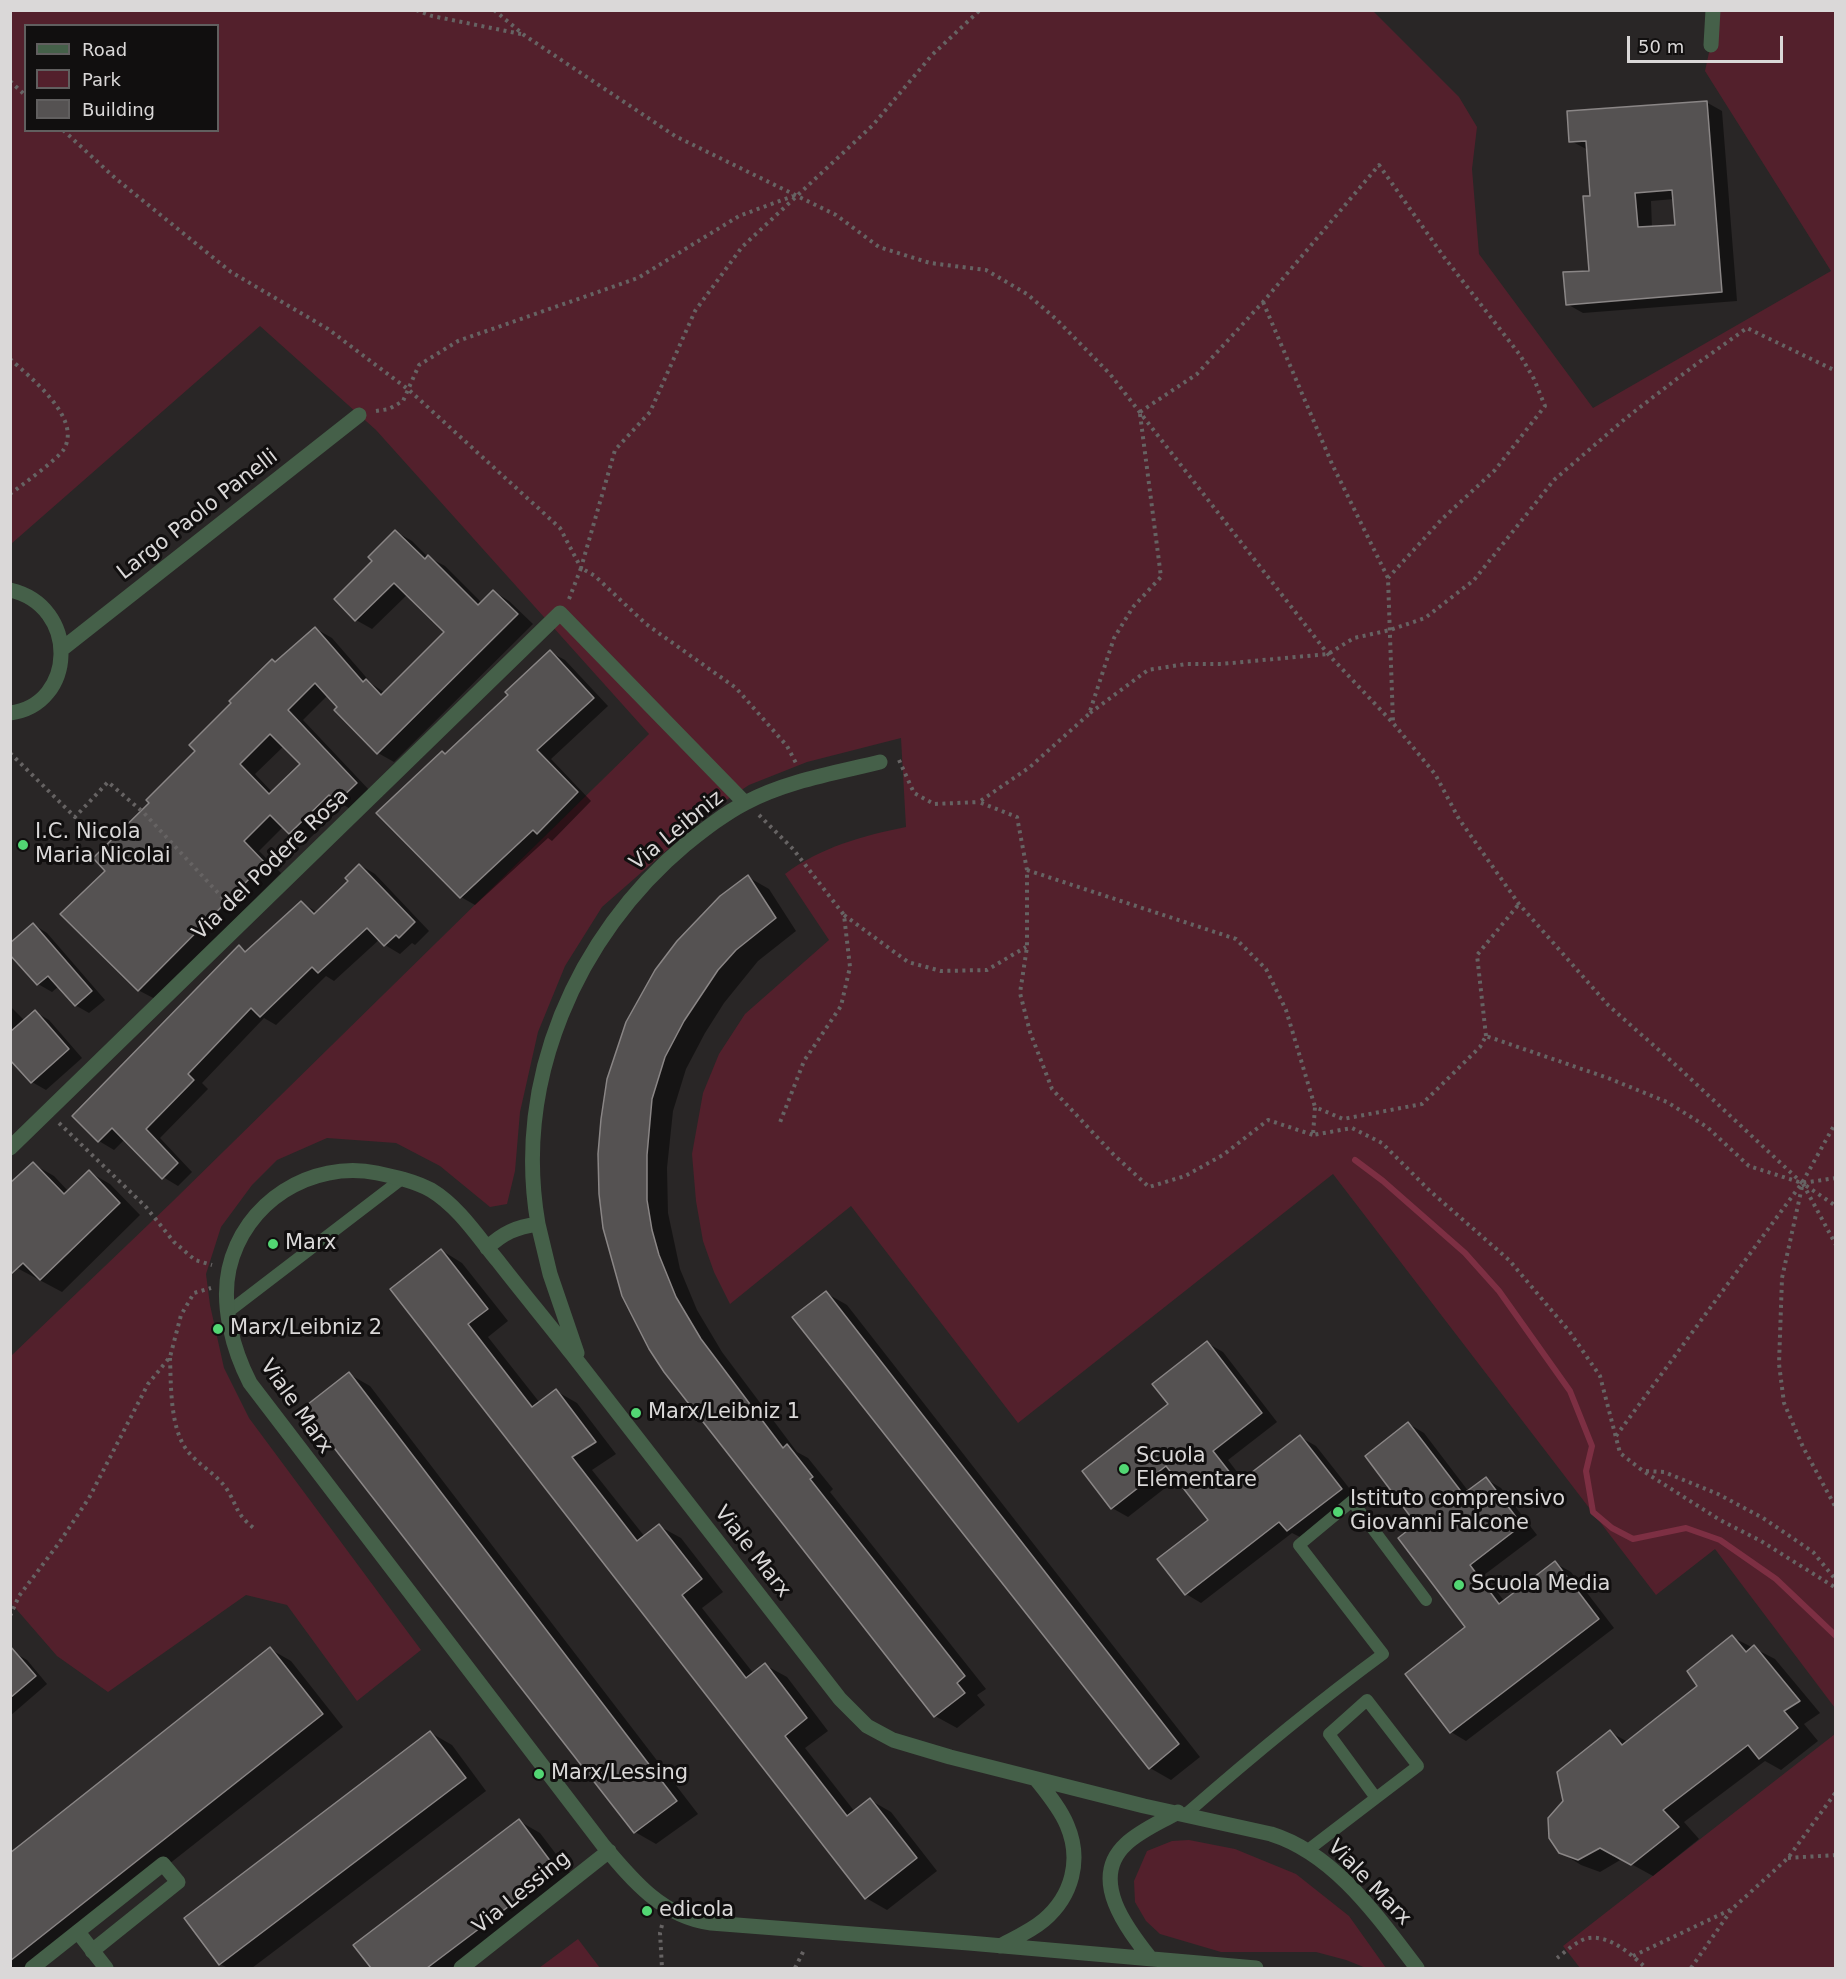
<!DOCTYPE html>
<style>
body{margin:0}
#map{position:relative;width:1846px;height:1979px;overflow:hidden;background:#292626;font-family:"DejaVu Sans",sans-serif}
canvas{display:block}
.frame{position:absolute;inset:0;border:12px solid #dad8d8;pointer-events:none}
.legend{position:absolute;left:24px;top:24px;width:195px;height:108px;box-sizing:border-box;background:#110f0f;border:2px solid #615f5f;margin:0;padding:8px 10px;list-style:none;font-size:18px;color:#dad8d8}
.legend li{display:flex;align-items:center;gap:12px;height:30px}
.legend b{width:30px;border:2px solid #615f5f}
.scale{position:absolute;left:1627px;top:36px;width:156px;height:27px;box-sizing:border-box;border:3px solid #dad8d8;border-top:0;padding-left:8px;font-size:18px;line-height:21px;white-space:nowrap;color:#dad8d8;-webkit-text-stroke:4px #110f0f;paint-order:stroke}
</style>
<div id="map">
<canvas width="1846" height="1979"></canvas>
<div class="frame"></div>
<ul class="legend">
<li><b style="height:8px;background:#456049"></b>Road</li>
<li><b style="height:16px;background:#53202c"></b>Park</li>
<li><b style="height:16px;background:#555252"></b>Building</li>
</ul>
<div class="scale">50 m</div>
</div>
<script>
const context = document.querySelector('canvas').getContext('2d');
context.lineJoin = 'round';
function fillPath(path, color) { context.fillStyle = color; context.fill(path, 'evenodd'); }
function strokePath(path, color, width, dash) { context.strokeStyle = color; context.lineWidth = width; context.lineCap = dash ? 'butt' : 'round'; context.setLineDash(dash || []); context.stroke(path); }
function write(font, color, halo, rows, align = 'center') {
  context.font = font + ' "DejaVu Sans",sans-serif'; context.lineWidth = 6; context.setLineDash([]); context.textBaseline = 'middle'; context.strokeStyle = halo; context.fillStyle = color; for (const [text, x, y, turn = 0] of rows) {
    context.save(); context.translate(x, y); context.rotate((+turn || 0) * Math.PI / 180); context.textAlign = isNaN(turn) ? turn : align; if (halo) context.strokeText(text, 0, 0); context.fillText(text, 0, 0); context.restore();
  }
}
fillPath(new Path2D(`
 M11 11H1373L1459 97 1477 127 1472 169 1479 254 1593 408 1831 271 1705 71 1718 11H1835V1708L1715 1549 1656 1595 1333 1174 1018 1423 851 1206 730 1304 714 1272 703 1241 696 1201 692 1154 703 1093 719 1054 745 1014 829 940 785 874C821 847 862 836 906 827L901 738 807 762 749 785 716 807 602 907 565 966 538 1032 520 1112 515 1171 507 1204 490 1207 440 1166 396 1143 327 1138 277 1160 252 1185 221 1227 206 1274 210 1305 224 1368 249 1418 421 1650 357 1701 287 1605 246 1595 108 1692 57 1656 11 1603V1356L173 1201 649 734 376 430 260 326 11 544ZM26 26H218V130H26Z
 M1835 1734V1968H1580L1563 1946Z
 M1189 1840 1235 1849 1296 1874 1349 1916 1386 1968H1366L1346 1960 1316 1952H1221L1160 1934 1146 1921 1135 1902 1134 1881 1147 1851 1172 1841Z
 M578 1939 600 1968H539Z`), '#53202c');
fillPath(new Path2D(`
 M1706 102 1722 111 1737 301 1583 313 1567 304 1590 272 1592 197 1588 150 1571 141ZM1674 199 1676 226 1652 228 1651 201Z
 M396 532 412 541 428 557 445 566 482 603 493 591 509 601 533 624 394 762 378 753 328 695 303 720 372 793 353 811 344 805 306 842 290 833 284 826 259 851 281 873 155 999 138 990 107 871 151 803 276 663 316 629 332 638 372 684 385 693 446 632 408 594 372 629 356 620 336 599 374 561ZM284 746 302 764 273 793 255 774Z
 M550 652 565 660 608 706 551 759 591 801 552 841 548 838 475 905 461 897 446 755 510 696Z
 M360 865 375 874 429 931 415 945 412 943 400 954 385 945 380 939 334 981 326 976 276 1025 264 1018 202 1083 208 1089 160 1138 192 1172 178 1186 163 1177 125 1139 114 1150 99 1141 239 947 247 952 302 903 318 913 350 882Z
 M748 877 769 889 796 931 758 961 724 1003 705 1033 686 1069 673 1111 667 1168 668 1213 680 1269 697 1310 722 1352 797 1452 808 1458 833 1489 830 1492 986 1689 977 1695 985 1705 957 1728 935 1716 601 1193Z
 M34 925 47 933 105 1000 89 1013 75 1005 59 986 52 992 38 984 10 953Z
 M10 1006 25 1021 35 1012 49 1020 82 1058 46 1090 32 1082 10 1058Z
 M33 1164 54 1176 69 1192 89 1172 110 1184 140 1215 62 1292 17 1268 10 1261Z
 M441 1250 462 1263 508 1321 488 1337 540 1403 556 1391 577 1403 616 1454 592 1470 645 1537 659 1526 681 1538 723 1592 702 1608 754 1674 765 1665 787 1677 828 1731 805 1748 855 1812 870 1800 891 1812 937 1871 887 1910 866 1898 392 1289Z
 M826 1293 847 1305 1200 1757 1171 1780 1150 1768Z
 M1207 1343 1223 1352 1277 1422 1228 1460 1244 1481 1300 1437 1316 1446 1357 1498 1304 1539 1292 1533 1201 1603 1186 1594 1210 1520 1178 1478 1128 1517 1112 1508 1170 1404Z
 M349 1374 370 1386 698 1814 656 1844 635 1832Z
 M1409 1424 1424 1433 1469 1492 1486 1479 1501 1488 1537 1535 1484 1575 1505 1602 1555 1563 1571 1572 1614 1628 1466 1741 1451 1732 1467 1627 1418 1524Z
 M1732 1637 1775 1659 1820 1713 1804 1724 1818 1741 1781 1770 1765 1761 1684 1822 1699 1839 1653 1876 1622 1859 1600 1872 1581 1865 1560 1852 1565 1802 1610 1732 1628 1742 1699 1686Z
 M270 1649 291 1661 343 1727 37 1968H10V1855Z
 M15 1653 27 1660 47 1684 10 1716V1657Z
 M431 1733 452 1745 486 1791 252 1968H228L220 1964 186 1919Z
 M519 1821 540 1833 578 1883 464 1968H372L355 1945Z`), '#0007');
strokePath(new Path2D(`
 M1355 1160 1383 1181 1465 1253 1499 1291 1570 1391 1592 1446 1586 1471 1593 1512 1612 1528 1633 1539 1686 1528 1720 1540 1776 1579 1836 1636`), '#7d2f43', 6);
const building = new Path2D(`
 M1707 101 1722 292 1566 305 1563 272 1589 271 1583 196H1590L1586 141 1569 142 1567 111ZM1672 190 1675 225 1638 227 1635 193Z
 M395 530 425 559 428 555 478 605 493 590 518 614 377 754 334 710 337 707 315 683 288 710 357 783 336 803 329 795 289 834 270 815 244 841 265 863 138 991 60 914 105 871 93 858 149 803 146 800 195 751 189 745 231 703 229 701 272 659 275 662 315 627 363 682 366 679 381 695 444 632 394 583 355 621 334 599 372 561 368 557ZM270 734 300 764 269 794 240 764Z
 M550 650 594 698 537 750 578 792 537 834 533 830 460 898 376 813 442 751 445 754 508 695 505 692Z
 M359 864 415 922 399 938 396 935 384 946 367 928 318 973 312 967 260 1017 251 1008 188 1074 194 1080 146 1129 178 1163 162 1179 112 1128 98 1142 72 1116 239 945 245 952 301 901 314 914 348 881 345 878Z
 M748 875 776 918 736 950 718 970 684 1021 665 1057 652 1099 647 1155V1200L652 1230 659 1255 676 1297 701 1339 783 1448 787 1444 813 1477 810 1479 965 1676 957 1683 965 1693 934 1717 664 1372 649 1349 622 1296 603 1228 599 1194 598 1154 601 1119 607 1079 626 1022 655 970 677 941 720 896Z
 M33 923 92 991 75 1006 48 976 37 985 10 955V943Z
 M35 1010 69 1049 31 1083 10 1060V1032Z
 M33 1162 64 1194 89 1170 120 1203 40 1280 23 1263 10 1275V1183Z
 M441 1249 488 1309 468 1324 532 1407 556 1389 596 1442 572 1457 637 1541 659 1524 702 1579 682 1595 746 1678 765 1663 807 1718 785 1736 847 1816 870 1798 917 1858 865 1899 390 1289Z
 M826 1291 1179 1744 1149 1769 792 1317Z
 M1207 1341 1262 1413 1213 1451 1238 1483 1300 1435 1342 1489 1287 1531 1279 1522 1185 1595 1157 1559 1208 1520 1166 1466 1111 1509 1082 1471 1168 1404 1152 1384Z
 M349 1372 677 1801 634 1833 303 1408Z
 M1408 1422 1463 1494 1486 1477 1522 1525 1470 1565 1499 1604 1555 1561 1599 1619 1450 1733 1405 1674 1465 1627 1398 1538 1416 1524 1365 1456Z
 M1732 1635 1746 1652 1754 1645 1800 1701 1784 1711 1798 1728 1759 1759 1748 1745 1663 1810 1679 1827 1631 1865 1600 1848 1578 1860 1559 1853 1549 1838 1548 1818 1563 1801 1557 1772 1610 1730 1622 1745 1697 1686 1687 1671Z
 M10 1646 36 1676 10 1698Z
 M270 1647 323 1714 10 1961V1853Z
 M430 1731 466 1778 219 1965 184 1918Z
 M519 1819 557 1870 427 1968H371L353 1945Z`);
fillPath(building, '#555252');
strokePath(building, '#8a8686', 1.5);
strokePath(new Path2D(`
 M416 10 432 16 521 34
 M494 10 524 35 675 136 836 215 879 247 930 263 986 270 1027 294 1056 319 1110 374 1328 654 1393 723 1435 774 1459 819 1519 904 1608 1005 1678 1067 1802 1183 1836 1206
 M10 81 26 96
 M63 130 115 178 231 272 328 329 409 390 560 528 581 568 615 450 650 412 695 311 742 247 873 125 932 55 980 10
 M1263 302 1332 464 1388 578 1393 722
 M10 359C31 378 82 418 64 449 58 459 22 485 10 494
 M376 411 389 409 403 401 419 365 458 341 638 278 739 216 793 196
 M1140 412 1197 374 1263 302 1379 165 1444 257 1520 355 1534 379 1545 406 1495 470 1442 519 1388 578
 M1140 414 1161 577 1133 607 1114 638 1089 714 1030 767 979 802 1017 817 1027 870V947L1020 993 1030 1032 1052 1089 1113 1154 1149 1187 1185 1176 1223 1155 1268 1120 1313 1135
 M569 599 581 568 595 576 646 624 736 688 787 746 797 765
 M1090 713 1148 670 1186 664H1221L1328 654 1354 638 1390 630 1425 618 1474 580 1554 480 1626 418 1691 368 1747 328 1836 371
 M10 753 75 817 108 782 144 813 233 909
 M899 760 914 793 934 804 979 802
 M759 815 793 849 844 915 850 967 841 1006 804 1061 779 1125
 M1027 870 1236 939 1266 969 1286 1010 1315 1107
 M844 915 908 962 941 971 987 970 1026 947
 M1486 1036 1477 955 1519 904
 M59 1123 146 1207 174 1242 195 1260 212 1265
 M1836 1178 1802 1183 1749 1166 1707 1127 1667 1102 1608 1078 1486 1036 1480 1047 1422 1104 1343 1119 1315 1107 1313 1135 1352 1128 1382 1143 1430 1191 1509 1260 1569 1331 1600 1376 1620 1453 1643 1471 1720 1520 1761 1541 1836 1588
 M1803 1184 1836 1245
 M1802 1187 1782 1278 1779 1364 1784 1403 1803 1447 1836 1508
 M170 1358C171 1385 170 1426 186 1449 197 1464 215 1473 226 1488 238 1506 235 1514 255 1529
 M1616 1436 1802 1183 1836 1122
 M1646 1471 1664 1472 1718 1494 1763 1518 1813 1552 1836 1580
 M10 1616 19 1596 59 1543 89 1498 148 1384 170 1357 181 1315 194 1293 211 1288
 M1788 1858 1836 1855
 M662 1925 660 1933 662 1968
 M1633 1956 1732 1909 1788 1858 1836 1792
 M1557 1958C1565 1952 1579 1939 1589 1938 1610 1935 1632 1955 1646 1968
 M795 1968 805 1948
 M1691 1968 1732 1909`), '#666363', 4, [3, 4.5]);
strokePath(new Path2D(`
 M228 1312 403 1178
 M1186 1814C1250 1758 1315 1704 1383 1654L1299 1545 1352 1501 1426 1600
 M1308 1850 1376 1798 1329 1734 1367 1700 1418 1766 1376 1798`), '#456049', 12);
strokePath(new Path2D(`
 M1711 45 1713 10
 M10 590C80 606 76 705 10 713
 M62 649 359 415
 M10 1148 560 613 745 803
 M538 1224C513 1081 576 936 686 844 705 829 724 814 745 803 786 781 835 773 880 762
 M487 1248C503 1233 516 1227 538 1224L550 1274 577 1353
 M78 1932 106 1968
 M1000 1946C1015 1938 1031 1931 1044 1920 1072 1896 1082 1860 1067 1825 1060 1808 1047 1793 1036 1779
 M1151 1959C1127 1929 1088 1879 1126 1844 1141 1830 1161 1822 1178 1812
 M32 1968 163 1864 178 1882 92 1951
 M461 1968 609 1851
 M1256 1968 969 1943 711 1923C663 1917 633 1881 603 1845L250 1383C233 1350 221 1306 229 1269 244 1202 311 1160 377 1173 396 1177 414 1181 431 1190 459 1207 478 1237 498 1261 522 1292 547 1322 572 1354 660 1469 750 1584 840 1699L867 1726 893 1740 950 1757 1144 1806 1271 1834C1335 1854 1378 1917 1417 1968`), '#456049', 15);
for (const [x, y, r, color] of [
 [23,845,6,"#52d673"],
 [273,1244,6,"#52d673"],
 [218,1329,6,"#52d673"],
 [636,1413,6,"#52d673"],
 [1124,1469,6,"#52d673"],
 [1338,1512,6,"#52d673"],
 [1459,1585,6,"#52d673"],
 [539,1774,6,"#52d673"],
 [647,1911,6,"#52d673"]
]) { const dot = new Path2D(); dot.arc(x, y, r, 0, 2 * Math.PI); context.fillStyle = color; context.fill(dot); strokePath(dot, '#110f0f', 2); }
write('21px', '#dad8d8', '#110f0f', [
 ["Largo Paolo Panelli",198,515,-38],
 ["Via Leibniz",677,831,-39],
 ["Via del Podere Rosa",271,865,-44],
 ["Viale Marx",296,1407,55],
 ["Viale Marx",752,1552,52],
 ["Viale Marx",1369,1883,46],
 ["Via Lessing",522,1893,-39]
]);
write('21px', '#dad8d8', '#110f0f', [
 ["I.C. Nicola",35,833],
 ["Maria Nicolai",35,857],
 ["Marx",285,1244],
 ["Marx/Leibniz 2",230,1329],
 ["Marx/Leibniz 1",648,1413],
 ["Scuola",1136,1457],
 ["Elementare",1136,1481],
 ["Istituto comprensivo",1350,1500],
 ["Giovanni Falcone",1350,1524],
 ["Scuola Media",1471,1585],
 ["Marx/Lessing",551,1774],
 ["edicola",659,1911]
], 'left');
</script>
